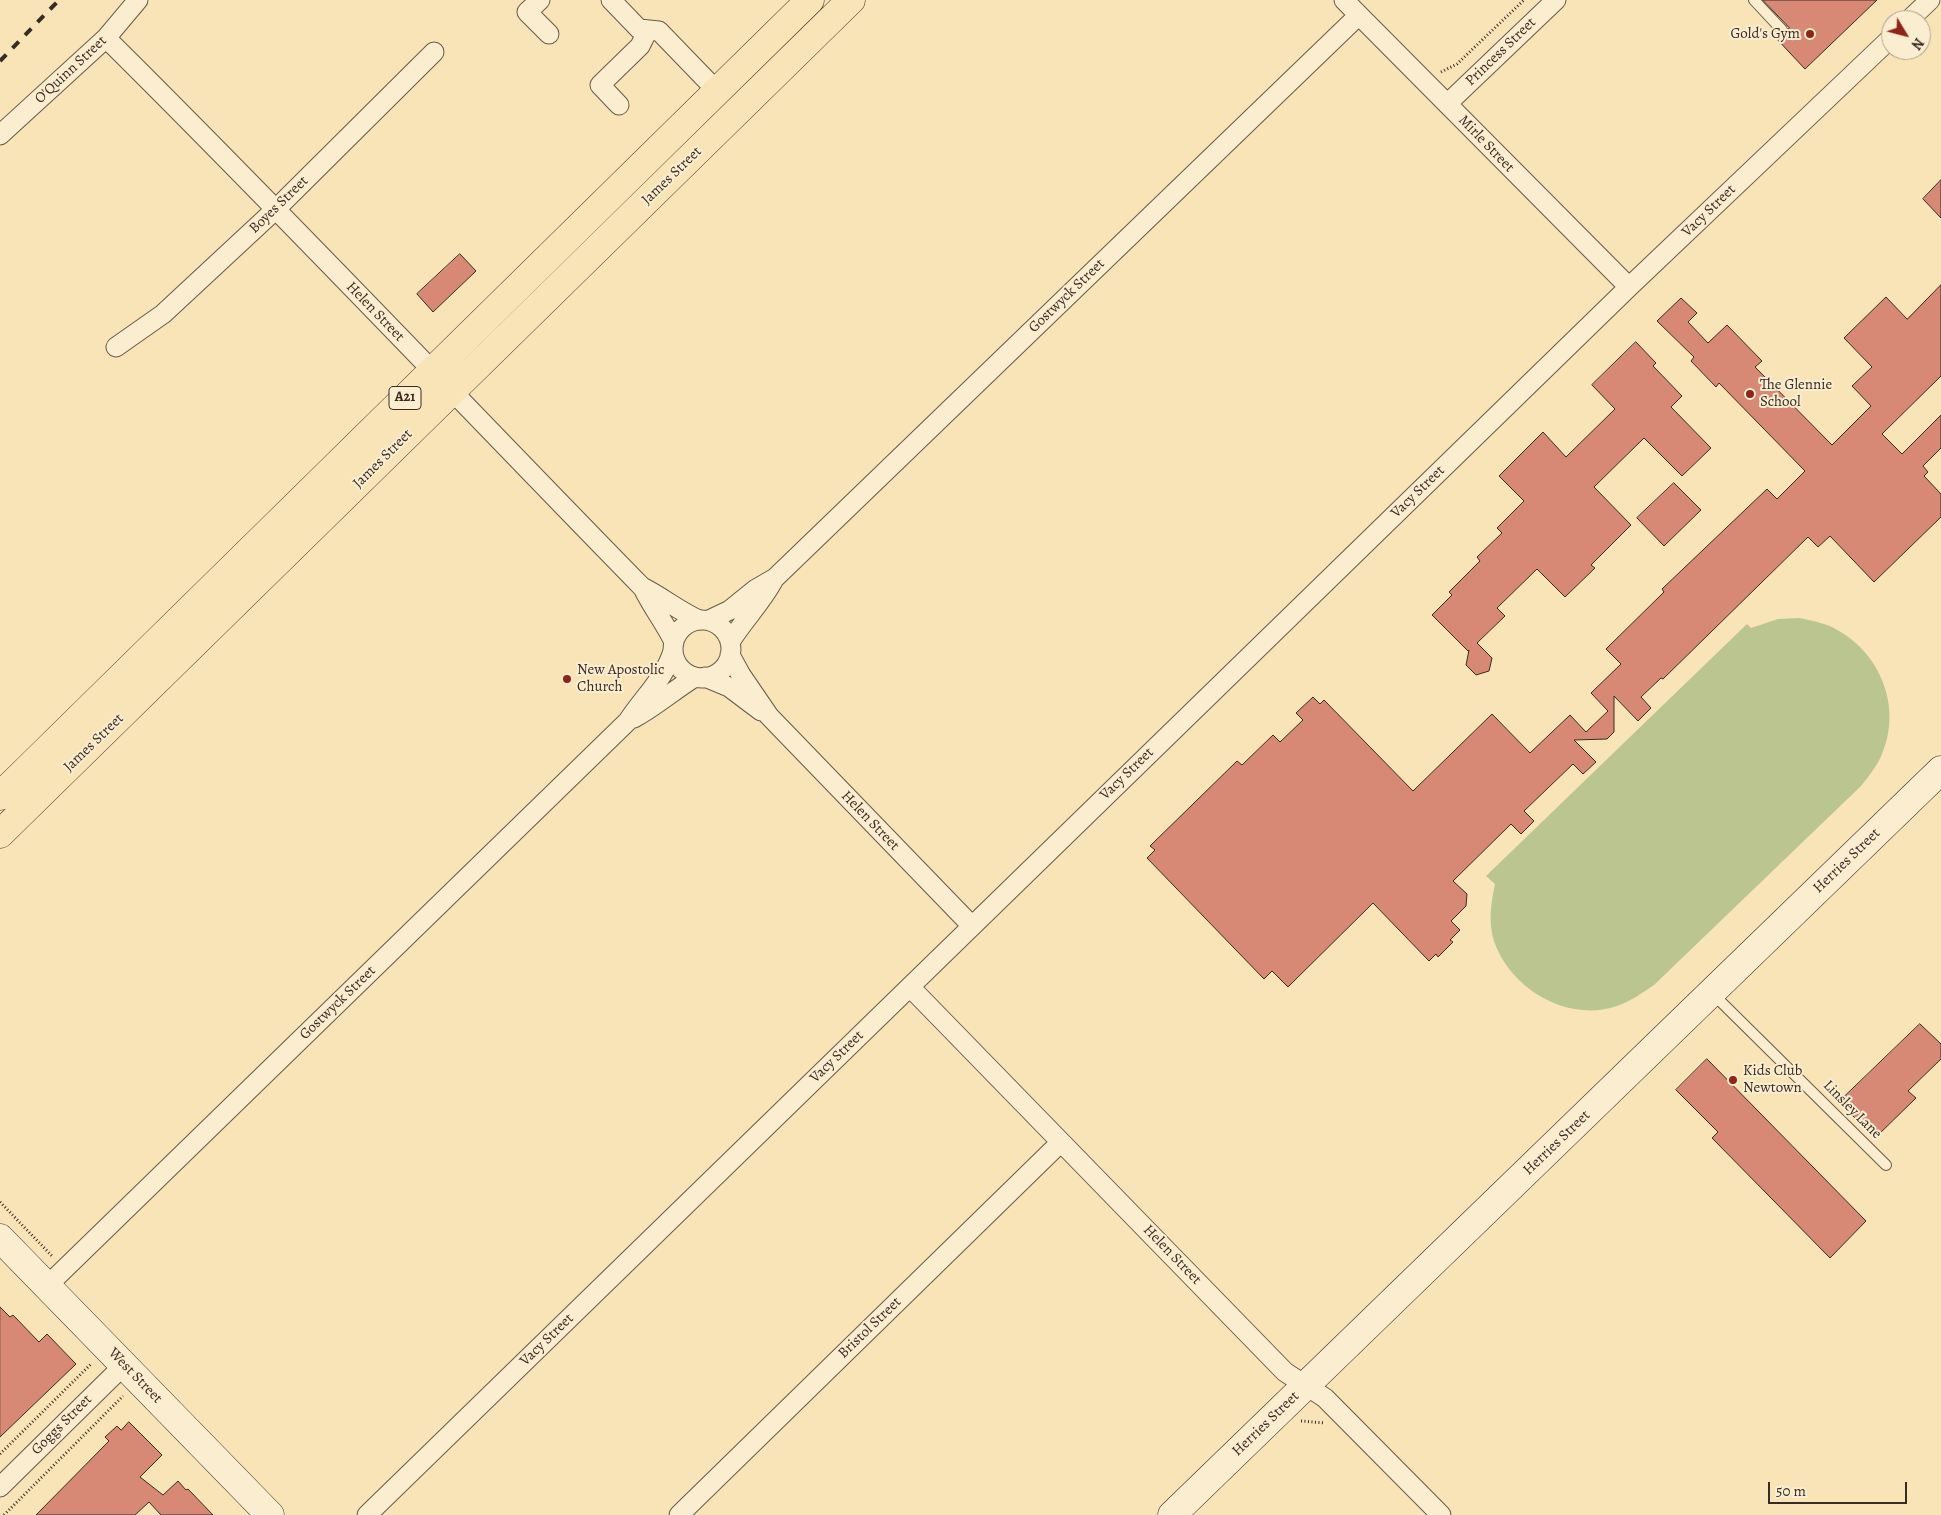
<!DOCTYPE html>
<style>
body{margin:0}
#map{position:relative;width:1941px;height:1515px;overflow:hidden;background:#f9e4b7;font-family:Alegreya,serif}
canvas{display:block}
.north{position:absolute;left:1881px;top:10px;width:50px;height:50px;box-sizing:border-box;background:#fbedd0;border:1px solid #ad9f8b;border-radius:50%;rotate:127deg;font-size:14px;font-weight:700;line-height:20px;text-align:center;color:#382b24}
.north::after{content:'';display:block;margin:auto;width:18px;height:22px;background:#8f2418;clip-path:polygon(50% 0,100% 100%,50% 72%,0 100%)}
.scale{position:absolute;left:1768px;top:1482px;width:139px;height:22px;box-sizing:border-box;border:2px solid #382b24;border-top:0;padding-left:6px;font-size:15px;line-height:18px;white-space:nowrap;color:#382b24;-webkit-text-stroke:4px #fbedd0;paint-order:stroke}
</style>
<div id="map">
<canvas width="1941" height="1515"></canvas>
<div class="north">N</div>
<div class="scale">50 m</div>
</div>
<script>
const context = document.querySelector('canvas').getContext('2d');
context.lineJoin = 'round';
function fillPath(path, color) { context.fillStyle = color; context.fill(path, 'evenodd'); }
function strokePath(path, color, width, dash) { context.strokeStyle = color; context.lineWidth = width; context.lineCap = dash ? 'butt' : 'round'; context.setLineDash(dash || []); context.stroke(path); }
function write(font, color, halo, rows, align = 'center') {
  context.font = font + ' Alegreya,serif'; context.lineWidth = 4; context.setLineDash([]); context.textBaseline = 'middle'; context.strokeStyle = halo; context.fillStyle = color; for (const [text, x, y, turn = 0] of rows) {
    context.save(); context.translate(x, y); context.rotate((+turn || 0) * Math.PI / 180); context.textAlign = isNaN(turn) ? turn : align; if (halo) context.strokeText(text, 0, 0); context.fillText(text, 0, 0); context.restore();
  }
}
fillPath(new Path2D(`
 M1799 618C1813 621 1827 623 1839 631 1881 655 1902 708 1882 754 1877 766 1869 776 1861 786L1654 985C1642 993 1631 1001 1617 1006 1568 1023 1510 989 1494 941 1488 922 1491 903 1495 884L1486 876 1747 624 1751 628 1778 619Z`), '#bbc590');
const building = new Path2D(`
 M1763 0H1877L1805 69 1775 37 1777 35 1780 37 1786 35 1789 28Z
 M1941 180V218L1923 199Z
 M460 254 476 271 433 312 417 294Z
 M1941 285V376L1882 434 1902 454 1941 415V448L1923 466 1928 472 1924 476 1941 494V517L1874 582 1830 536 1818 547 1808 537 1663 679 1661 678 1641 697 1651 708 1638 721 1614 696V732L1607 739 1574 740 1596 762 1583 774 1573 764 1524 811 1534 821 1521 834 1511 824 1453 881 1467 894 1466 906 1451 921 1460 930 1450 940 1453 942 1438 957 1436 954 1429 961 1373 903 1288 987 1272 971 1264 979 1147 858 1155 850 1150 846 1237 761 1242 765 1273 735 1280 742 1303 720 1296 713 1313 697 1320 704 1324 700 1413 791 1492 714 1530 753 1570 715 1586 732 1608 711 1591 693 1621 664 1606 649 1664 592 1662 589 1767 489 1777 499 1805 471 1719 383 1716 387 1691 361 1694 357 1657 321 1681 298 1697 313 1688 322 1708 343 1727 325 1762 361 1755 367 1832 445 1871 406 1852 386 1872 367 1844 338 1886 297 1907 319Z
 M1636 342 1656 363 1653 366 1682 396 1671 407 1711 448 1682 476 1644 438 1594 487 1631 525 1591 565 1595 568 1565 597 1537 569 1497 608 1505 616 1477 643 1492 658 1489 671 1476 675 1466 665 1469 650 1468 651 1432 615 1452 595 1449 592 1480 561 1477 557 1502 533 1497 528 1524 501 1499 476 1543 432 1566 457 1615 409 1592 385Z
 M1674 483 1701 510 1664 546 1637 518Z
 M1920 1024 1941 1044V1059L1908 1091 1916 1098 1875 1138 1839 1102Z
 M1707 1059 1866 1221 1830 1258 1712 1138 1718 1132 1676 1090Z
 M0 1307 10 1317 13 1315 39 1342 47 1334 76 1364 0 1437Z
 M129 1422 162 1455 140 1477 163 1495 178 1481 186 1490 188 1489 213 1515H161L149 1502 135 1515H36L109 1441 105 1437 117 1426 121 1430Z`);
fillPath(building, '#d88976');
strokePath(building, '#382b24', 1);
const lane = new Path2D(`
 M1754 0 1782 30
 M1712 993 1886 1165`);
const street = new Path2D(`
 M540 0 527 12 549 34
 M611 0 639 29 659 31 717 91
 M1344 0 1629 287
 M1909 20 1930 0
 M106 38C288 218 463 404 642 587 662 597 679 611 699 620
 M1447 104 1556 0
 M619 105 600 85 640 46 648 30
 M0 135 106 38 138 0
 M116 347 163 314 276 209 434 52
 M643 588C652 607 665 623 674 642
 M709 620 730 610 756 589 775 578 1359 15
 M673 649a29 29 0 1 1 58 0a29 29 0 1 1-58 0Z
 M730 642C743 621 761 603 773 581
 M730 655 741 675 769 716 971 925
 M705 677 729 687 761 711
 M634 718C656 706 674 690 695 677
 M910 987 1285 1372 1325 1398 1441 1515
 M48 1285 628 721C643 698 665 678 673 651
 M0 1487 124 1365
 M367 1515 1629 287 1891 38
 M679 1515 1061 1142`);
const secondary = new Path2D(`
 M0 1238 270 1515
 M1172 1515 1941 770`);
const highway = new Path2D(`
 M0 796 810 0
 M0 834 851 0`);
strokePath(lane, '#685949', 12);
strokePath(street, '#685949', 21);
strokePath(secondary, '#382b24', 29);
strokePath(highway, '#382b24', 29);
strokePath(new Path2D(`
 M1441 72 1457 64 1524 0
 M0 1202 52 1256
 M1301 1421 1325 1423
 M0 1454 91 1364
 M4 1515 123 1396`), '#382b24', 3, [1, 2.5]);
strokePath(lane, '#fbedd0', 10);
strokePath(street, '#fbedd0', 19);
strokePath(secondary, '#fbedd0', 28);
strokePath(highway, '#f9e4b7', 28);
strokePath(new Path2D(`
 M0 61 59 0`), '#382b24', 4, [9, 9]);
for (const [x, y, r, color] of [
 [1810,34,5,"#8f2418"],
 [1750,394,5,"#8f2418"],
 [567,679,5,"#8f2418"],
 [1733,1080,5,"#8f2418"]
]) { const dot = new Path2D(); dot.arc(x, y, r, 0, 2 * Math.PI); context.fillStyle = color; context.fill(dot); strokePath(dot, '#fbedd0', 2); }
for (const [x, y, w] of [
 [405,398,32]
]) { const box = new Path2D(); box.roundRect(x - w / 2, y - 11.5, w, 23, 4); context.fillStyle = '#fbedd0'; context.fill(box); strokePath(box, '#382b24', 1); }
write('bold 14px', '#382b24', null, [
 ["A21",405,398]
]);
write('15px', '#382b24', '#fbedd0', [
 ["Gold's Gym",1800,34,"right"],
 ["The Glennie",1760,385],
 ["School",1760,402],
 ["New Apostolic",577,670],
 ["Church",577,687],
 ["Kids Club",1743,1071],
 ["Newtown",1743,1088]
], 'left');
write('15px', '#382b24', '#fbedd0', [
 ["Princess Street",1501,52,-44],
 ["O'Quinn Street",71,70,-43],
 ["Mirle Street",1486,144,46],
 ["James Street",672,176,-44],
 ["Boyes Street",279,205,-44],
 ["Vacy Street",1709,211,-44],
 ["Gostwyck Street",1067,296,-44],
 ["Helen Street",375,312,46],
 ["James Street",383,459,-45],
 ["Vacy Street",1418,492,-44],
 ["James Street",94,743,-44],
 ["Vacy Street",1127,774,-44],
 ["Helen Street",870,821,46],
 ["Herries Street",1847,861,-44],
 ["Gostwyck Street",338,1003,-44],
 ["Vacy Street",837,1057,-44],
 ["Linsley Lane",1852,1110,45],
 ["Herries Street",1557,1143,-44],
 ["Helen Street",1172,1255,46],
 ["Bristol Street",870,1328,-44],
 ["Vacy Street",547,1340,-44],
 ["West Street",135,1376,46],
 ["Herries Street",1266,1424,-44],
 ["Goggs Street",62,1425,-45]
]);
</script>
